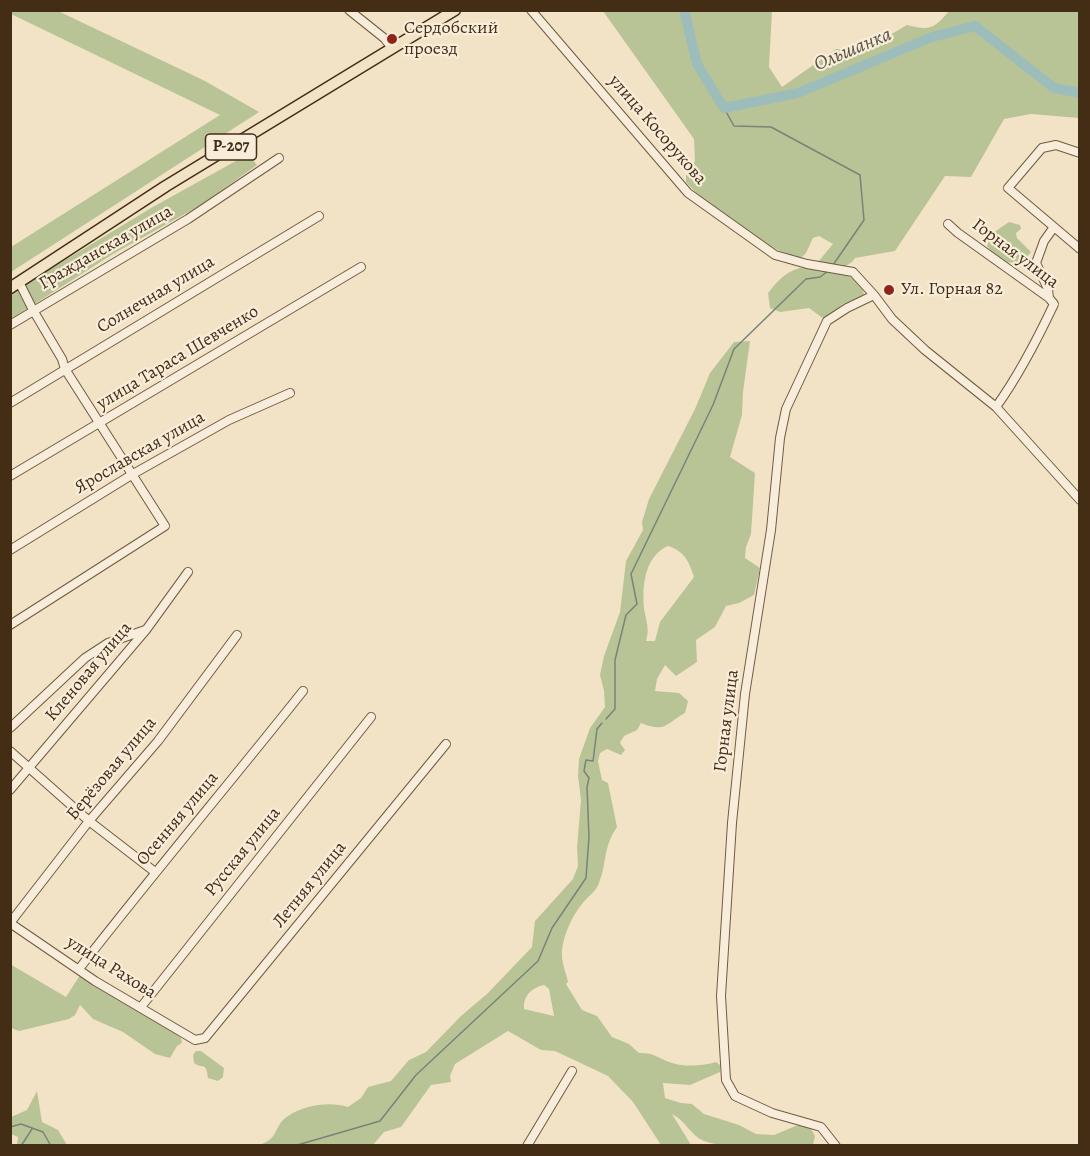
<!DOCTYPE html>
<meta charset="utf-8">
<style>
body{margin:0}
#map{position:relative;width:1090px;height:1156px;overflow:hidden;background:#f3e3c6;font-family:Alegreya,serif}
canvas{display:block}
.frame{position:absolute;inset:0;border:12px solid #442d15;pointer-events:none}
</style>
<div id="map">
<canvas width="1090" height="1156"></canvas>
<div class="frame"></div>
</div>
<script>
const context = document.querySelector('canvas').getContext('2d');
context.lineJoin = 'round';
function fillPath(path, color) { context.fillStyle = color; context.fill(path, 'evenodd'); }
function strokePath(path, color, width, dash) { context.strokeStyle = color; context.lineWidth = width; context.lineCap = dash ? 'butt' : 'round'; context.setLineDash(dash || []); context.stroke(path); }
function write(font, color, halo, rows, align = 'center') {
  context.font = font + ' Alegreya,serif'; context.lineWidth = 4.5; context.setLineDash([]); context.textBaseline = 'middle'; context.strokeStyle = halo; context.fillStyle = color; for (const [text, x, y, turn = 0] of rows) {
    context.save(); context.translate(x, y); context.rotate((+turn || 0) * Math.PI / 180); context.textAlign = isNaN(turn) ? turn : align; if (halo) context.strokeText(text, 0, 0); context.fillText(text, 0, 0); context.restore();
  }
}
fillPath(new Path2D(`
 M11 10 58 11 205 81 259 112 11 272V247L220 115 11 14Z
 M603 11H772L769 67 782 87 836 49 854 50 883 39 907 25C930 31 934 29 949 11H1079V118L1031 114 1004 119 971 177 945 176 895 251 855 258 852 262 841 269 818 262 833 244 819 236 813 238 806 253 801 258C767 251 709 209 686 182V176L695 161 694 139Z
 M243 157 253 160 257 165 201 205 113 254 11 319V293L151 208Z
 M1009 222 1020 225 1021 229 1016 233 1017 238 1031 252C1017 270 999 264 987 246L990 235Z
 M806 267C824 271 864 271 864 296L843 304 824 319 809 308 780 312 770 308 768 293C779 279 788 269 806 267Z
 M750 341 743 392 742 415 730 457 755 473 751 534 746 547 745 558 760 568 754 595 739 603 726 606 715 627 696 640 697 662 676 676 665 665 657 679 655 691 679 693 688 701 685 713C665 724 666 733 641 723L637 730 624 736 620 743 625 750 621 755 607 749 600 753 598 761 602 780 608 783 617 827C603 847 607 863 599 883 595 893 588 896 582 904 572 916 563 936 562 951 561 962 566 972 568 982L566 984 582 1010 597 1016 612 1037 629 1044 639 1053C656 1053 657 1058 672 1063 685 1067 704 1066 716 1062L720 1065V1072L690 1085 663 1083 665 1098 681 1103 692 1104 704 1114 739 1125 756 1134 774 1135 798 1125 810 1127 815 1136 813 1145C784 1145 730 1150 704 1141 691 1136 685 1120 672 1114L691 1145H661L633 1102 608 1076 555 1051 541 1050 508 1031 455 1064 450 1076 451 1082 431 1085 401 1127 384 1132 373 1145 254 1146C281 1141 272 1126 288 1116 304 1105 330 1101 348 1107L361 1098 368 1087 391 1081 409 1060 426 1052 461 1016 488 993 532 947 535 921 573 879 578 866 577 847 581 800 578 776 579 759 590 728 605 707 604 691 600 675 604 656 620 612 626 561 643 530 642 522 649 499 695 409 710 373 734 342ZM668 546C684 551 689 561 694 577L660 622 655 641H646C650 629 646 621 644 608 642 585 645 556 668 546ZM544 985 549 989 554 1016 524 1009C523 996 531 988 544 985Z
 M10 964 66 997 80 975 176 1034 181 1038 182 1043 177 1046 170 1058 155 1054 123 1032 93 1019 80 1005 75 1015 69 1019 19 1031 11 1028Z
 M196 1051H201L224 1068 223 1077 218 1081 208 1078C206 1061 204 1070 194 1063L193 1055Z
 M37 1091 42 1122 58 1130 67 1145H17L18 1137 11 1134V1117L27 1110Z`), '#b9c496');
strokePath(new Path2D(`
 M724 108 734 126 771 127 860 175 864 220 833 265
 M606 719 615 709V660L626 615 637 604 631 574 713 405 734 349 806 279 820 277 828 271
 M10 1127 21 1124 43 1132 51 1146
 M21 1146 32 1129
 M294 1146 380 1121 416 1075 538 961 552 928 586 878 589 837 587 787 589 778 584 771 586 760 593 761 597 729 602 723`), '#798379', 1.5);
strokePath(new Path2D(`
 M684 10 697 64 724 108 798 93 932 37 975 26 1054 88 1080 93`), '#9dbdbb', 10);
const minor = new Path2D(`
 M349 10 384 38 392 48
 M531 10 688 193 775 255 807 264 853 272 874 295 892 319 925 350 996 407 1080 500
 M1080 153 1056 145 1042 148 1008 188 1080 249
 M948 224 958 233 1049 298 1054 304C1037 340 1019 375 996 407
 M1049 298 1048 289 1036 263 1044 241 1054 227
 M10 325 188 219 279 158
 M10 403 319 216
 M10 476 361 267
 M10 550 133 474 229 420 290 393
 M10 625 165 526 65 369 62 359 33 310 19 282
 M10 728 85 658 108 643 145 630
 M10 751 89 821 155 872
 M10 790 146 630 188 572
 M10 923 95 981 195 1040 205 1038 446 744
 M10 923 89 821 158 741 237 635
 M79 969C152 875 229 784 303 691
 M141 1007 371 717
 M527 1146 572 1071
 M836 1146 821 1127 772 1113 735 1096 726 1080 721 996 732 823 745 694 771 530 780 438 786 409 827 321 847 308 874 295`);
const major = new Path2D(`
 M10 288 166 186 455 10`);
strokePath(minor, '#705a41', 10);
strokePath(major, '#442d15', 13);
strokePath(minor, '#f7edda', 8);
strokePath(major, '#f3e3c6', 10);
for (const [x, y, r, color] of [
 [392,39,6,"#8f2418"],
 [889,290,6,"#8f2418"]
]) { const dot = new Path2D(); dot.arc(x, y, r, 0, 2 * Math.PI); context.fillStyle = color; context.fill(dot); strokePath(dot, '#f7edda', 2); }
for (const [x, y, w] of [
 [231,147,51]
]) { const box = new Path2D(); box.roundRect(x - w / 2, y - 13, w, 26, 4.5); context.fillStyle = '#f7edda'; context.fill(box); strokePath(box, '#442d15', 1.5); }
write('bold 16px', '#442d15', null, [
 ["Р-207",231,147]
]);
write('18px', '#442d15', '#f7edda', [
 ["Сердобский",404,29],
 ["проезд",404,50],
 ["Ул. Горная 82",901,290]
], 'left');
write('18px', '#442d15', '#f7edda', [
 ["улица Косорукова",657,130,49],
 ["Гражданская улица",106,248,-30],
 ["Горная улица",1015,254,37],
 ["Солнечная улица",156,295,-31],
 ["улица Тараса Шевченко",178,358,-31],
 ["Ярославская улица",140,453,-30],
 ["Кленовая улица",89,672,-50],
 ["Горная улица",727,721,-83],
 ["Берёзовая улица",112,769,-50],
 ["Осенняя улица",178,819,-50],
 ["Русская улица",243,852,-51],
 ["Летняя улица",310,885,-51],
 ["улица Рахова",111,968,32]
]);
write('italic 20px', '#5a513e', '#f7edda', [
 ["Ольшанка",853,50,-23]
]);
</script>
